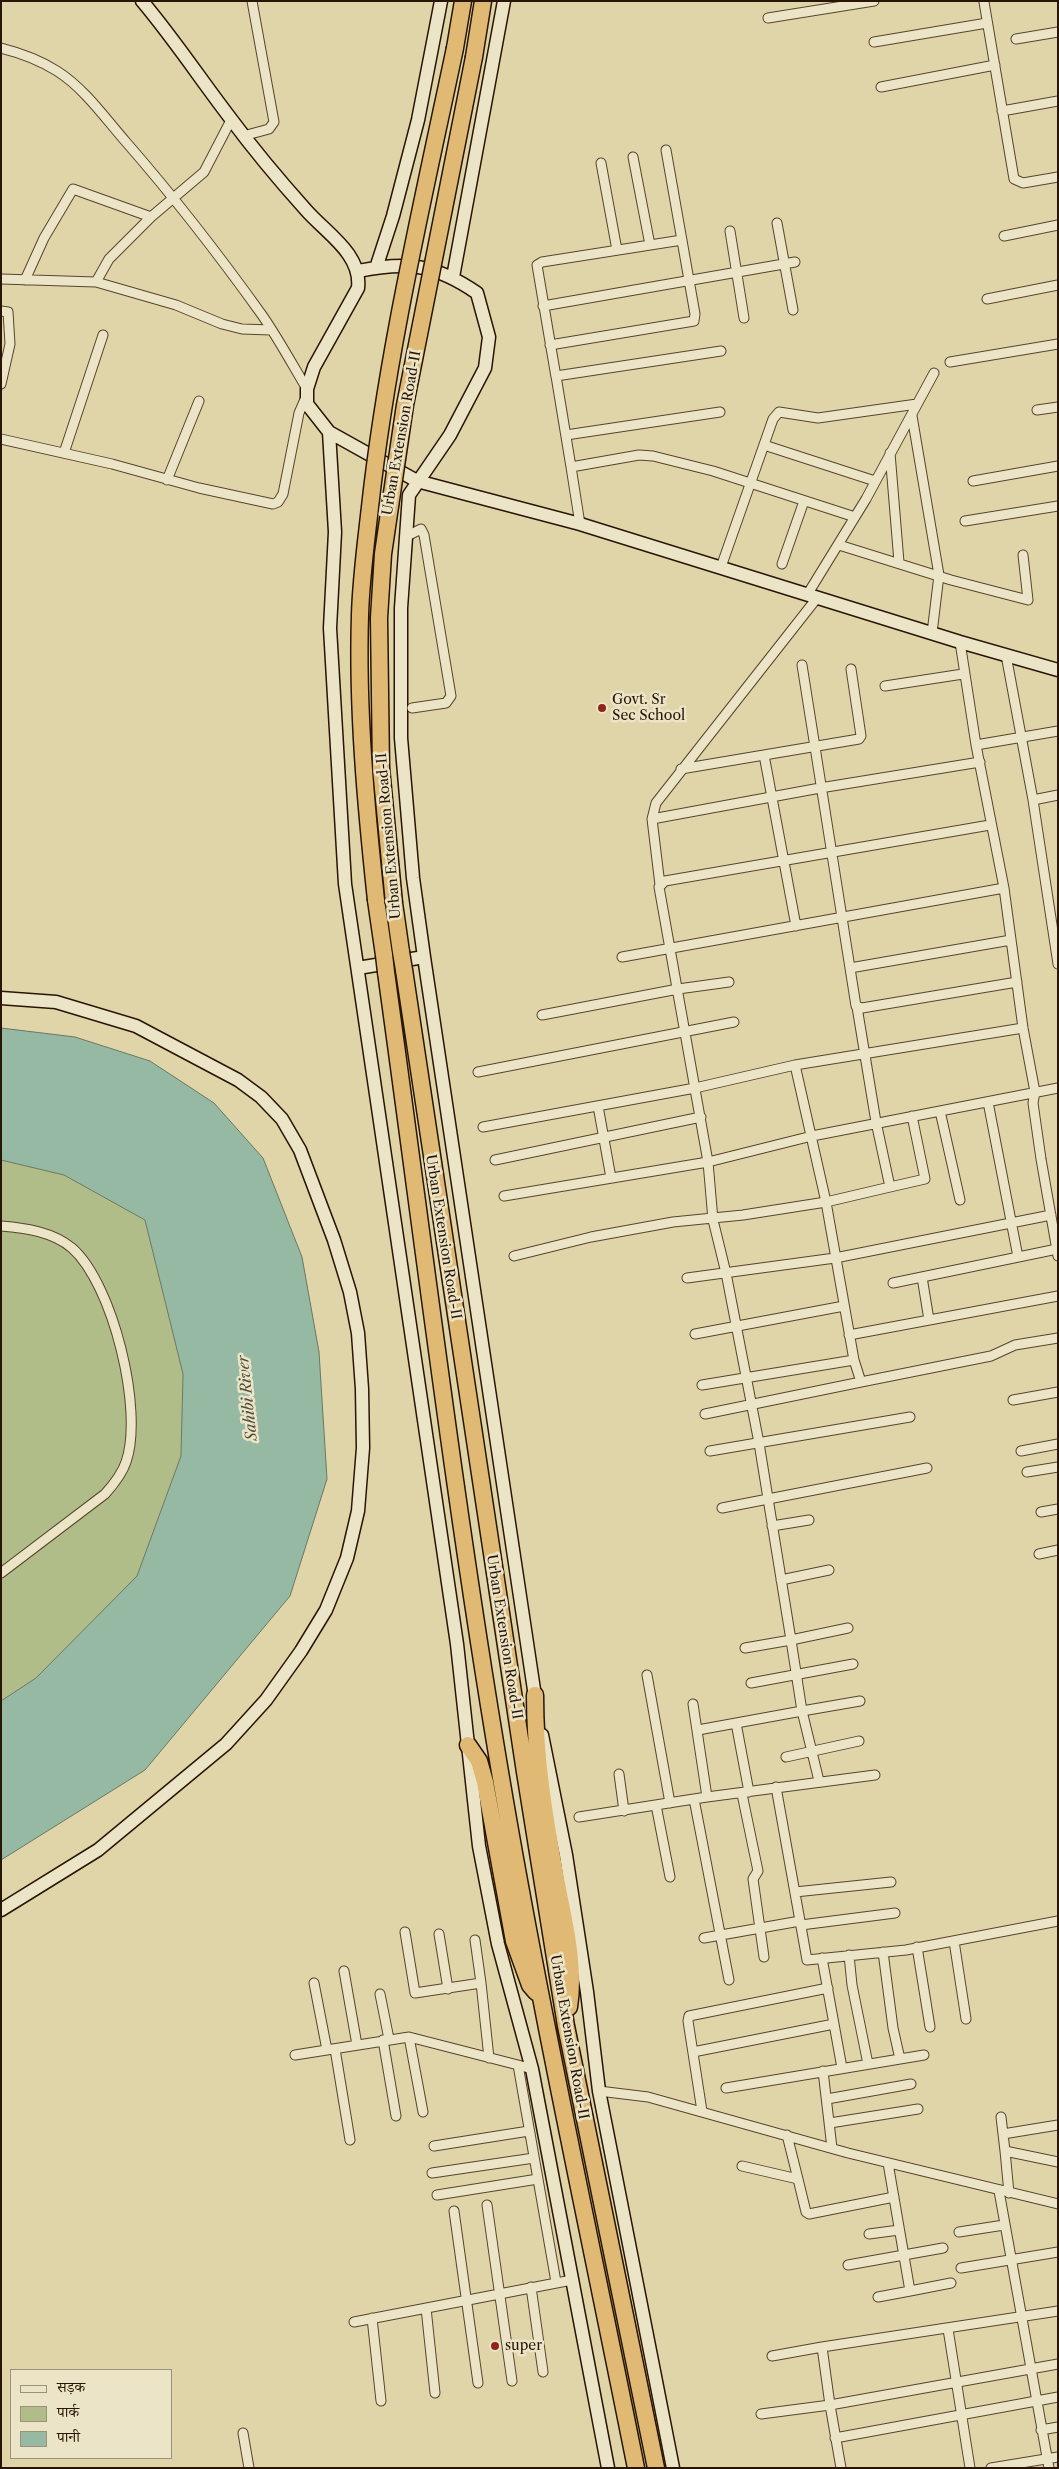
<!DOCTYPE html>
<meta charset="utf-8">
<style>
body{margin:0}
#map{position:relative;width:1059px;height:2469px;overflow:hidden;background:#e0d5a9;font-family:"Libre Caslon Text","Noto Serif Devanagari",serif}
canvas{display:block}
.frame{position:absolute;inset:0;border:2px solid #291503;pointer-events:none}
.legend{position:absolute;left:10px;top:2369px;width:162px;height:90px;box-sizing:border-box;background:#ebe4c7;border:1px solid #9d9179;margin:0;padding:6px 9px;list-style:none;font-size:15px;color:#291503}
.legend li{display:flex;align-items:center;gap:10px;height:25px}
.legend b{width:25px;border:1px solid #9d9179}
</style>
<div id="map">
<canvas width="1059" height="2469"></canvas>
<div class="frame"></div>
<ul class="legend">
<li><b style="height:6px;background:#ebe4c7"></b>सड़क</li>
<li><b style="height:14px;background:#b1bd89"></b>पार्क</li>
<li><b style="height:14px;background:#95b9a2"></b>पानी</li>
</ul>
</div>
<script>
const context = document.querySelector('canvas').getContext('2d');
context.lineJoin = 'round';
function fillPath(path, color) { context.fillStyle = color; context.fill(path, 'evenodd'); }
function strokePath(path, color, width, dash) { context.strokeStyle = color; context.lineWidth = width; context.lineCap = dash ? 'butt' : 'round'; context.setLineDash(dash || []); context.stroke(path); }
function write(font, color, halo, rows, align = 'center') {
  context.font = font + ' "Libre Caslon Text",serif'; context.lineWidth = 5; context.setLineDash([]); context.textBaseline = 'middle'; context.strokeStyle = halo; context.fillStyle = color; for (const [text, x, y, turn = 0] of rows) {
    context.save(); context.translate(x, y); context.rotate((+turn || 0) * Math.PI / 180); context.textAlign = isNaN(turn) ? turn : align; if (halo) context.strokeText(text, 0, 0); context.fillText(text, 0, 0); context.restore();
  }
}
fillPath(new Path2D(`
 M1 1160 64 1175 145 1220 183 1374 181 1456 137 1576 36 1678 1 1701Z`), '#b1bd89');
const water = new Path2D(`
 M1 1028 75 1037 150 1061 214 1103 263 1158 302 1257 319 1352 327 1479 290 1596 145 1770 1 1860V1701L36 1678 137 1576 181 1456 183 1374 145 1220 64 1175 1 1160Z`);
fillPath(water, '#95b9a2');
strokePath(water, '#6a7762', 1);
const street = new Path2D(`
 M984 2 1014 179 1023 183 1058 177
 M768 18 874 1
 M1016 39 1058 32
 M874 42 987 23
 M1 48C21 53 40 60 57 71 84 88 105 118 126 142 174 197 219 255 262 315 278 338 292 364 307 389
 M881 87 995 65
 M1002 111 1058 101
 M243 136 269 129 274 122 252 1
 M633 157 650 245
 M601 163 617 250
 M777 223 793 310
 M730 231 744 318
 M1004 236 1058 225
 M1 279 96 282 176 305 222 324 242 329 271 330
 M25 280 44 238 73 189 151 217
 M96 282 109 259 151 217 204 172 231 120
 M987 299 1058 285
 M543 306 795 262
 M1 311 8 312 10 344 1 384
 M550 345 694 321 695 314 666 150
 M950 362 1058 344
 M556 377 537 265 542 262 682 240
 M1037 410 1058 407
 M912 416 939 575 932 633
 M566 435 720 412
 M1 439 112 464 199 488 273 504 278 502 283 494 299 413 306 397
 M764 445 875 481
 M64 453 103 335
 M890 453 899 562
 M571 467 556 376 721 351
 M167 480 199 401
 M973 481 1058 466
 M965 521 1058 506
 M580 524 571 467 639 455 653 456 713 471 855 517
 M407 536 421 529 424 535 451 696 446 703 412 708
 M839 545 951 580 1028 600 1023 555
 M782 564 804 501
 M721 567 773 419 779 412 818 418 917 404
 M807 595 866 499 934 373
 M960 642 976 745 1004 888 1023 1028 1035 1092 1033 1103 1041 1159 1058 1256
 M1006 655 1033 800 1058 795
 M802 665 856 1006 862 1008 1017 982
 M885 686 963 674
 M976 745 1058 731
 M764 755 796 926
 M681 769 859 739 861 736 851 669
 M1033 800 1058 964
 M652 819 820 788 980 762
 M660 885 652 819 656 803 817 598
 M622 957 1004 888
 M850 968 1011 940
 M542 1015 678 989 729 982
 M795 1065 826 1202 854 1360 861 1382 991 1356 1015 1345 1058 1338
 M478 1072 734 1022
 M988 1102 1018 1257
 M598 1106 611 1178
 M940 1111 960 1200
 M483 1127 695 1088 795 1065 1023 1028
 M495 1160 701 1117
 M890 1187 925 1179 912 1116
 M504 1196 708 1162 812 1136 1058 1088
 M1 1226C26 1228 53 1232 72 1248 113 1284 144 1411 126 1462 122 1474 114 1484 105 1494L1 1573
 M514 1256 591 1237 673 1222 743 1215 826 1202 890 1187 876 1122 857 1007
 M922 1277 929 1320
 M687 1278 835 1258 1051 1215
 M893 1283 1057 1249
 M695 1334 844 1306
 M849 1335 1058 1296
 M702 1385 854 1360
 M1013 1400 1058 1392
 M705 1414 861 1382
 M710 1451 910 1417
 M1021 1451 1058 1444
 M1027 1472 1058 1467
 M722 1508 927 1468
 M1041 1512 1058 1509
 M772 1526 809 1520
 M1039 1554 1058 1550
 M781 1580 829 1570
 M848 1628 791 1640 759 1443 726 1273 713 1220 708 1162 659 887 665 881 990 825
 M745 1648 791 1640 802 1711 860 1701
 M647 1675 670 1803
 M751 1683 853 1664
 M693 1704 707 1797 875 1775
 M736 1723 749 1792
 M698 1730 802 1711 819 1781
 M786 1757 859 1741
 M619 1774 624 1811
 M776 1787 807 1960 906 1950 1058 1921
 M742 1794 758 1871 753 1879 764 1957
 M707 1797 694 1799 729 1980
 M656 1805 670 1877
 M579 1817 694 1799
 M795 1892 891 1882
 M801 1925 895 1913
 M405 1932 415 1993 481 1983 489 2058
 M439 1934 448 1989
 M704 1938 800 1921
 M475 1940 481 1983
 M954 1941 966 2019
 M917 1947 930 2027
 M883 1952 893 2028 900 2059
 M849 1955 852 1985 868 2064
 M822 1958 842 2068
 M344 1971 357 2045
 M314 1983 327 2050
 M380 1994 389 2039
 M409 2037 423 2112
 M383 2040 396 2116
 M335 2049 350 2140
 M693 2052 834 2024
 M295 2055 409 2037 518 2065
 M532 2069 518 2065 556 2282
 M823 2071 832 2148
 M726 2088 924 2055
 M599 2091 648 2097 848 2153 1058 2204
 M827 2099 911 2084
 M702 2111 688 2021 689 2016 828 1988
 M1001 2117 1005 2151
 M830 2123 918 2109
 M1003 2134 1058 2125
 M787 2135 798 2179
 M434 2146 529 2131
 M742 2166 798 2179 806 2212 809 2214 894 2197
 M432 2173 534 2158
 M999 2191 1049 2468
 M1009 2193 1005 2151 1058 2162
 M437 2195 538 2179
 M487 2205 512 2381
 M454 2211 478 2383
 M959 2232 1004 2225
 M869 2234 899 2230
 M848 2265 943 2248
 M961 2268 1058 2252
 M531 2287 543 2372
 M910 2291 951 2283
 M878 2297 910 2291 888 2163
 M426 2308 435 2393
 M372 2318 381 2401
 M354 2322 572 2280
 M948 2329 970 2468
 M772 2356 822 2347
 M761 2414 830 2405 822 2347 1058 2311
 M1041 2430 1058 2427
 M243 2433 249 2468
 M835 2438 1058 2397
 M841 2468 830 2405 1058 2364
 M991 2468 1058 2457`);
const secondary = new Path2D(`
 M142 1C174 39 201 80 231 119 254 150 280 181 306 210 326 233 362 254 358 288L314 367 307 389V404L329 432 417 481 580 524 960 642 1058 670
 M376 268 393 216 418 120 441 1
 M358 271C407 261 435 264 477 293L489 337 485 368 450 435 409 495 401 608V738L413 878 424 957 536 1703
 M453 277 504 1
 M329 432 335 532 330 628 345 884 457 1644 479 1846 498 1944 532 2069 608 2468
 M358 968 424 957
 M1 998 56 1002 136 1026 238 1080 261 1097 282 1119 300 1150 334 1240 350 1292 358 1333 362 1389 363 1448 358 1511 347 1558 326 1610 301 1651 266 1700 226 1744 98 1850 1 1910
 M542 1735 566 1855 587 1992 599 2091 673 2468`);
const highway = new Path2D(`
 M455 48 463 1
 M474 57 483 1
 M376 900 384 955
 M394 903 401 952
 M404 970 525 1772 566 2026 656 2468
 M386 972C423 1239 455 1506 500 1772 539 2005 590 2236 636 2468
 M535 1695C535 1759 544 1811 555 1874 563 1917 576 1963 569 2007
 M468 1745 479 1761 485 1782 514 1941 530 1985 536 1992`);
strokePath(street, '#57452c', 11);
strokePath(secondary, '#291503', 15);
strokePath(highway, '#291503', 19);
strokePath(street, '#ebe4c7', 9);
strokePath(secondary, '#ebe4c7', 12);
strokePath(highway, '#e0ba74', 16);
const highwayBridge = new Path2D(`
 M376 900C366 806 357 710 360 615 361 579 366 543 370 507 387 353 423 200 455 48
 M394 903 381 768 379 618 383 554 405 405 474 57
 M401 952 404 970
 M384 955 386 972`);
strokePath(highwayBridge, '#291503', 19, []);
strokePath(highwayBridge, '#e0ba74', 16);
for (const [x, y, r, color] of [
 [602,708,5,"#8f2418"],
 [495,2346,5,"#8f2418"]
]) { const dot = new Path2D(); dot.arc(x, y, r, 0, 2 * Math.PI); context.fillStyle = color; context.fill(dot); strokePath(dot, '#ebe4c7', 2); }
write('14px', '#291503', '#ebe4c7', [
 ["Urban Extension Road-II",402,433,-80],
 ["Urban Extension Road-II",389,836,-95],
 ["Urban Extension Road-II",443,1237,81],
 ["Urban Extension Road-II",504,1637,81],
 ["Urban Extension Road-II",569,2037,80]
]);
write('14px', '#291503', '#ebe4c7', [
 ["Govt. Sr",612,700],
 ["Sec School",612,716],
 ["super",505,2346]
], 'left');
write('italic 15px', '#4f4e3b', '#ebe4c7', [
 ["Sahibi River",248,1398,-96]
]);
</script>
